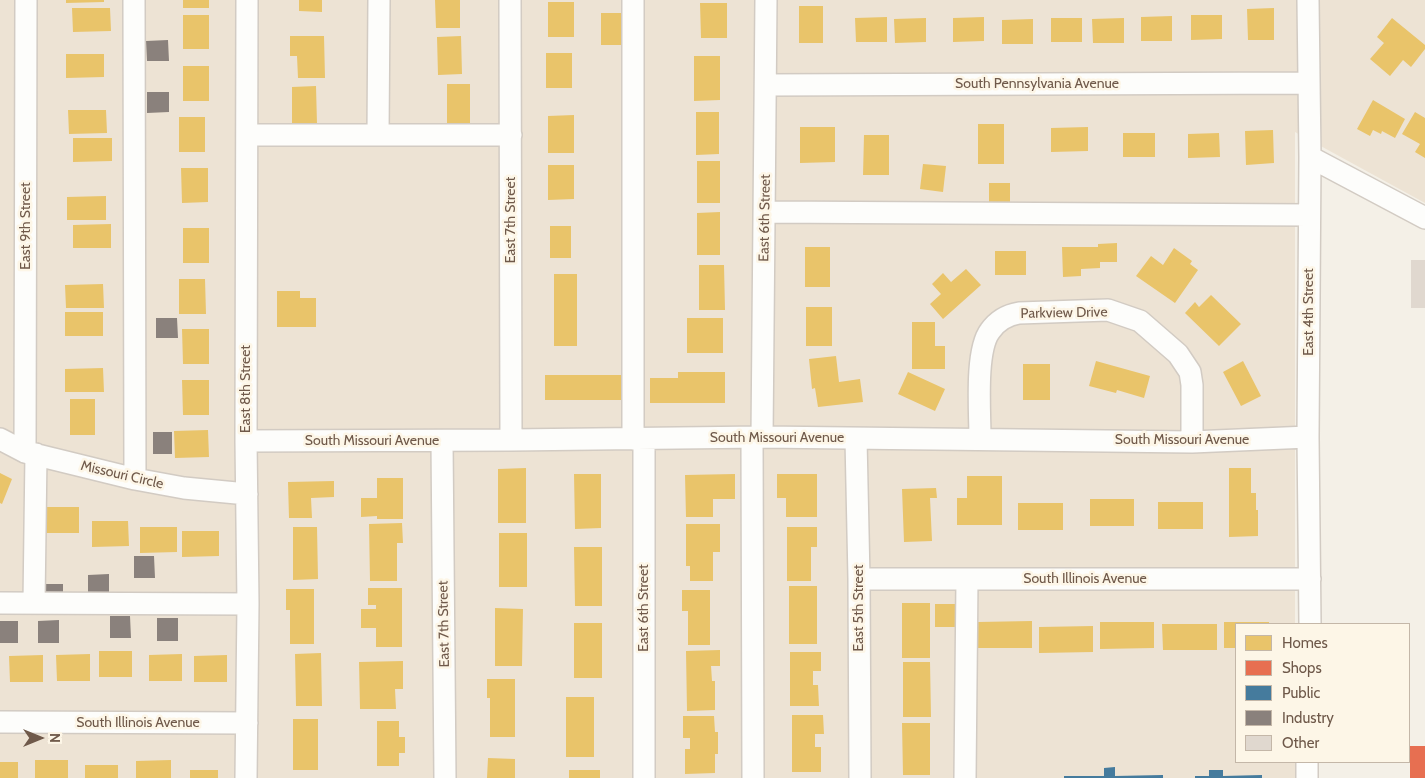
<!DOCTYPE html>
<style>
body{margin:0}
#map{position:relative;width:1425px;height:778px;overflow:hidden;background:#f4f0e7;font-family:Cabin,sans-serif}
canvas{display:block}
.legend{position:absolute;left:1235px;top:623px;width:175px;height:140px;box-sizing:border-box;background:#fdf6e7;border:1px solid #c4b7a8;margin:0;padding:6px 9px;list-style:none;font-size:15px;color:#6f594a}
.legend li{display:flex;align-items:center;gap:10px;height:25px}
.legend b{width:25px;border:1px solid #c4b7a8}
.north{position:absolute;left:15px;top:713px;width:50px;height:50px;-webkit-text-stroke:4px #fdf6e7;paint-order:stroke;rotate:90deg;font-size:14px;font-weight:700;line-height:20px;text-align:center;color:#6f594a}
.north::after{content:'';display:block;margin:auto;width:18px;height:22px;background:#6f594a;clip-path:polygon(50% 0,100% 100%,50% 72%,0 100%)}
</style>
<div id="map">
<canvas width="1425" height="778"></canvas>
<ul class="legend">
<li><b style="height:14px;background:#e9c46a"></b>Homes</li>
<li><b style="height:14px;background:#e76f51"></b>Shops</li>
<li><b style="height:14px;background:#457b9d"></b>Public</li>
<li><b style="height:14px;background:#8a817c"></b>Industry</li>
<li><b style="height:14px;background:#e0d8cf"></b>Other</li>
</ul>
<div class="north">N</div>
</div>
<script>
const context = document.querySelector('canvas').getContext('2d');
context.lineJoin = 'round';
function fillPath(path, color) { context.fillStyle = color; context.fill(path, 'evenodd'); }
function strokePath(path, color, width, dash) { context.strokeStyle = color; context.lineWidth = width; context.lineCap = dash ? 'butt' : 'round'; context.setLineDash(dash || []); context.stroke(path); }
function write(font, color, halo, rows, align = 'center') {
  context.font = font + ' Cabin,sans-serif'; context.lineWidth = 5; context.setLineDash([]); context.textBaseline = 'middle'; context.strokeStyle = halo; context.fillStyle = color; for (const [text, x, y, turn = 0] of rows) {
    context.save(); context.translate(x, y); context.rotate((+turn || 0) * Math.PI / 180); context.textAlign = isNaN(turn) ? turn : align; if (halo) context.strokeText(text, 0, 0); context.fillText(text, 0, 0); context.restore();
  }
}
fillPath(new Path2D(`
 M0 0H1425V203L1295 132V624H1236V762H1295V778H0Z`), '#ede3d4');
fillPath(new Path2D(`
 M66 0H104V2L66 3Z
 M183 0H209V8H183Z
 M299 0H322V12L299 11Z
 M435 0H460V28H436Z
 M548 2H574V37H548Z
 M700 3H727V38H701Z
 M799 6H823V43H799Z
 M72 8H110L111 31 73 32Z
 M1274 8V40H1248L1247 9Z
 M601 13H625V45H601Z
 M183 15H209V49H183Z
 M1191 15H1222V39L1191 40Z
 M1172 16V41H1141V17Z
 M887 17V42H856L855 18Z
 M984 17V41L953 42V18Z
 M926 18V42L895 43 894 19Z
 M1051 18H1082V42H1051Z
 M1124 18V43H1093L1092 19Z
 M1392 18 1425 45V49L1411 67 1403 60 1390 76 1370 59 1384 43 1377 37Z
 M1033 19V44H1002V20Z
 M290 36H324L325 78H298L297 56H290Z
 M461 36 462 74 438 75 437 37Z
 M546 53H572V88H546Z
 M66 54H104V77L66 78Z
 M694 56H720V100L694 101Z
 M183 66H209V101H183Z
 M447 84H470V126H447Z
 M316 86 317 124 292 125V87Z
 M1373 100 1405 119 1395 138 1382 131 1381 134 1373 130 1370 136 1357 129Z
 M68 110H106L107 133 69 134Z
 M696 112H719V154L696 155Z
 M1415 112 1425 118V158L1415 152 1420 144 1402 134Z
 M574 115V153H548V116Z
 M179 117H205V152H179Z
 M978 124H1004V164H978Z
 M800 127H835V162L800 163Z
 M1088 127V151L1051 152V128Z
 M1273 130 1274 163 1246 165 1245 131Z
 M1123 133H1155V157H1123Z
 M1219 133 1220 157 1188 158V134Z
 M864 135H889V175H863Z
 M73 138H112V161L73 162Z
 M697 161H720V203H697Z
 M923 164 946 166 943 192 920 189Z
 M548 165H574V199L548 200Z
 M181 168H208V202L182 203Z
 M989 183H1010V205H989Z
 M106 196V220H67V197Z
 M720 212V255H697V213Z
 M111 224V248H73V225Z
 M550 226H571V258H550Z
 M183 228H209V263H183Z
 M1117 243V262H1100V268L1081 269V276L1063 277 1062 247H1098V244Z
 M805 247H830V287H805Z
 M1174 248 1192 261 1190 264 1198 270 1175 303 1136 276 1151 256 1163 265Z
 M995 251H1026V275H995Z
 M699 265H724L725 310H699Z
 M966 269 981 285 943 319 930 304 941 294 932 284 943 273 951 282Z
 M554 274H577V346H554Z
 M179 279H205L206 314H179Z
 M103 284 104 308H66L65 285Z
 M277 291H300V298H316V327H277Z
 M1211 295 1241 324 1219 346 1185 313 1195 302 1199 307Z
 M806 307H832V346H806Z
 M65 312H103V336H65Z
 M687 318H723V353H687Z
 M912 322H935V346H945V369H912Z
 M182 329H209V364H183Z
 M836 356 839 382 860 379 863 402 818 407 815 388 812 389 809 359Z
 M1096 361 1150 376 1144 398 1117 390 1116 393 1089 386Z
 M1243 361 1261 396 1241 406 1223 372Z
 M1023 364H1050V400H1023Z
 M103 368 104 392H65V369Z
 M678 372H725V403H650V378H678Z
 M908 372 945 389 935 411 898 394Z
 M545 375H624V400H545Z
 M182 380H209V415H183Z
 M70 399H95V435H70Z
 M208 430 209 457 175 458 174 431Z
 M526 468V523H498V469Z
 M1229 468H1251V493H1256V510H1258V536L1229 537Z
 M0 473 12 479 2 504 0 503Z
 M574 474H601V528L575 529Z
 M735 474V499H713V517H686L685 475Z
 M777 474H817V517H786V498H777Z
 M967 476H1002V525H957V498H967Z
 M377 478H403V519H377V516L361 517V498H377Z
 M334 481V497L311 498 312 518H289L288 482Z
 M936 488 937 498H930L932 541 904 542 902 489Z
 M1090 499H1134V526H1090Z
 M1158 502H1203V529H1158Z
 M1018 503H1063V530H1018Z
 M42 507H79V533H42Z
 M92 521H128L129 546 92 547Z
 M402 523 403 543H397V581H370L369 524Z
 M686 524H720V552H713V581H690V566H686Z
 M140 527H177V552L140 553Z
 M293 527H317L318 579 293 580Z
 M787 527H817V547H811V581H787Z
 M182 531H219V556L182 557Z
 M499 533H527V587H499Z
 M574 547H602V606H575Z
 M789 586H817V644H789Z
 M368 588H402V647H376V628H361V609H376V605H368Z
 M286 589H314V644H290V610H286Z
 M682 590H710V645H688V611H682Z
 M902 603H930V658H902Z
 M935 604H957V627H935Z
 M495 608 523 609 522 666H495Z
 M1032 621V648H978V622Z
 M1100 622H1154V648L1100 649Z
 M1224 622H1269V624H1236V648H1224Z
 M574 623H602V678H574Z
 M1162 624H1217V650H1163Z
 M1093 626V652L1039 653V627Z
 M720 650V666H711L712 681H715V710L687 711 686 651Z
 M99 651H132V677H99Z
 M790 652H821V671H813V685H818L819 706H790Z
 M321 653 322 706H296L295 654Z
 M90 654V681H57L56 655Z
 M182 654V681H149V655Z
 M43 655V682H10L9 656Z
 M227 655V682H194V656Z
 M403 661V689H395L396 709H360L359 662Z
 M903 662H930L931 717H903Z
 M487 679H515V737H490V698H487Z
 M566 697H594V757H566Z
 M792 715H823L824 734H815V747H821V772H792Z
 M683 716H714L715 732H718V754H715V773L685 774V749H690V738H683Z
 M293 719H318V770H293Z
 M377 721H399V737H405V753H399V766H377Z
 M902 723H930V775H903Z
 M488 758 515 759V778H487Z
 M35 760H68V778H35Z
 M171 760V778H136V761Z
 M0 762H18V778H0Z
 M85 765H118V778H85Z
 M190 770H218V778H190Z
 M569 770H600V778H569Z`), '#e9c46a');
fillPath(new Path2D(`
 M1410 746H1425V778H1410Z`), '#e76f51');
fillPath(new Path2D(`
 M1115 767V776L1163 775V778H1064V776H1104V768Z
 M1209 770H1223V776L1262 775V778H1195V776H1209Z`), '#457b9d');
fillPath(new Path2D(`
 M168 40 169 61H147L146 41Z
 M147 92H169V112L147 113Z
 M156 318H177L178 338H156Z
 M153 432H172V454H153Z
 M134 556H154L155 578H134Z
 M109 574V597H88V575Z
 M42 584H63V598L42 599Z
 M110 616H130L131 638H110Z
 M157 618H178V641H157Z
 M59 620V643H38V621Z
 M0 621H18V643H0Z`), '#8a817c');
fillPath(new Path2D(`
 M1411 260H1425V308H1411Z`), '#e0d8cf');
const minor = new Path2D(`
 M134 0 135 479
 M510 0 511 440
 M633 0V439
 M1308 0 1310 157 1308 437 1310 624
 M766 85 1308 83
 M247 135H511
 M378 135 379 0
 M1310 157 1425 218
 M765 212 1309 215
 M752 437 753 778
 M762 437 766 0
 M980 438C980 412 975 351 990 331 997 321 1007 315 1019 313L1108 310 1140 321 1178 354 1190 372 1192 385V442
 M0 439 25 452 135 479 184 488 247 494
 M644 439V778
 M856 439 859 579 860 778
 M246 441 511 440 762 437 1192 442 1308 437
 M442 441 445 778
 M25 452 26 0
 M859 579H1310
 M0 603 248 604
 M34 603 36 454
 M0 722 247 723
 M246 778 248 604 246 441 247 0
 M965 778 967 580
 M1307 778V762`);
strokePath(minor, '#d2cbc3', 24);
strokePath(minor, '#fdfdfb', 21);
write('14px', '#6f594a', '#fdf6e7', [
 ["South Pennsylvania Avenue",1037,84],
 ["East 6th Street",765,218,-89],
 ["East 7th Street",511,220,-90],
 ["East 9th Street",26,226,-90],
 ["East 4th Street",1309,312,-90],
 ["Parkview Drive",1064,313,-1],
 ["East 8th Street",246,389,-90],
 ["South Missouri Avenue",777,438],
 ["South Missouri Avenue",1182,440],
 ["South Missouri Avenue",372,441],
 ["Missouri Circle",122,475,13],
 ["South Illinois Avenue",1085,579],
 ["East 6th Street",644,608,-90],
 ["East 5th Street",859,608,-90],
 ["East 7th Street",444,624,-91],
 ["South Illinois Avenue",138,723]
]);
</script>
